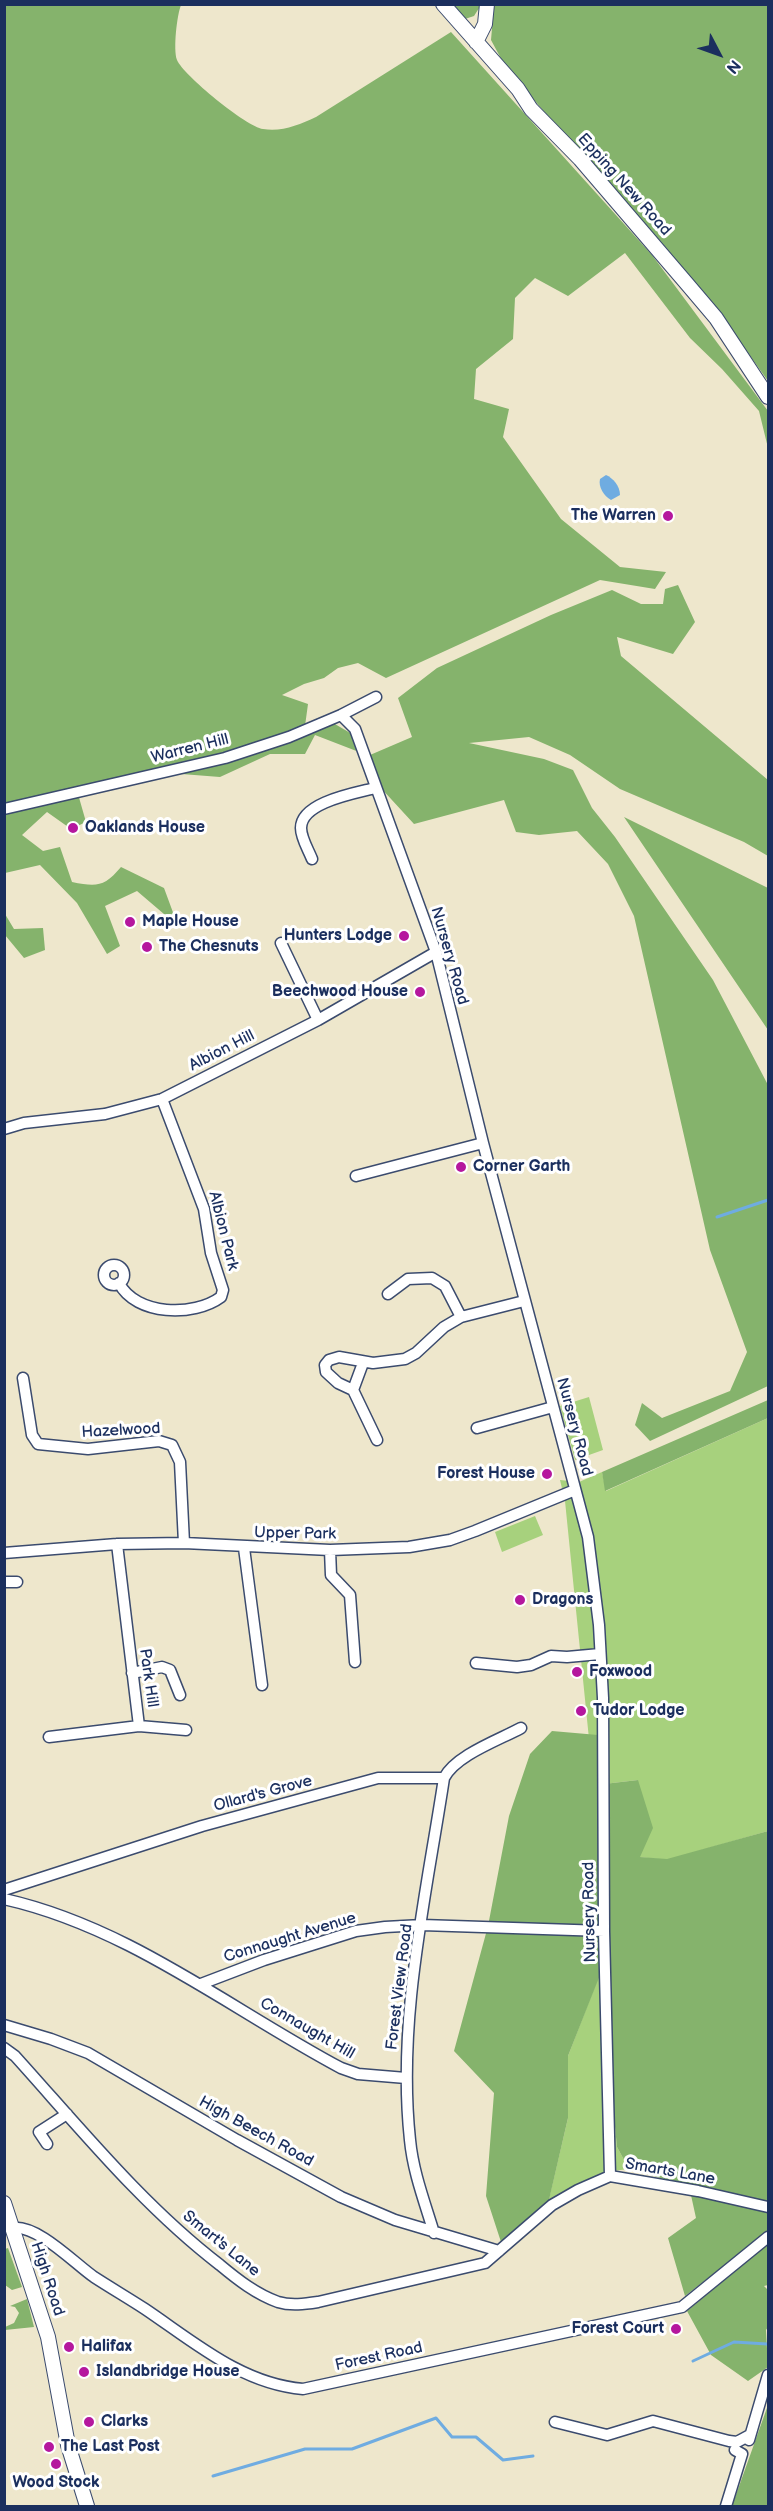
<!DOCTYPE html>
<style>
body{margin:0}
#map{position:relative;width:773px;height:2511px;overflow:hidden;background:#eee7cc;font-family:"Balsamiq Sans",sans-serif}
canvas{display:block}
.frame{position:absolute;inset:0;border:6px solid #1b2f5e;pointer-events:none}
.north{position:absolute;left:689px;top:24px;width:60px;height:60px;-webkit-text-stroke:4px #fff;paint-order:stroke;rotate:131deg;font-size:16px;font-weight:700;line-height:24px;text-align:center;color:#1b2f5e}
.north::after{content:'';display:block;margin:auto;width:21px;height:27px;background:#1b2f5e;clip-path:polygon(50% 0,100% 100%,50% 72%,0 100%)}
</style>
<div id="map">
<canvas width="773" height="2511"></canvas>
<div class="frame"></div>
<div class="north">N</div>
</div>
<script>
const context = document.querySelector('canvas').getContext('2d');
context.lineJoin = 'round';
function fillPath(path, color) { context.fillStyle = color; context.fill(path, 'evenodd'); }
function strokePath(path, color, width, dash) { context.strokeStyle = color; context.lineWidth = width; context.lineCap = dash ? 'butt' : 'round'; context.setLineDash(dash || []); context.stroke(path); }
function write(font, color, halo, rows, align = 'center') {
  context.font = font + ' "Balsamiq Sans",sans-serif'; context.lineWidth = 6; context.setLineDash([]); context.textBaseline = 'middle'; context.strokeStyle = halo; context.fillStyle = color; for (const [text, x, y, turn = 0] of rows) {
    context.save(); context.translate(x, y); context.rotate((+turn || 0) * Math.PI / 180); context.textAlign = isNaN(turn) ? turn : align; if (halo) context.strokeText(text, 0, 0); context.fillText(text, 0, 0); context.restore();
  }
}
fillPath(new Path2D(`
 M589 1397 603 1450 575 1460 560 1406Z
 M768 1418V1831L667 1860 639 1857 638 1780 604 1784 589 1739 565 1501 560 1480 579 1482 602 1472 606 1491Z
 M535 1516 543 1535 502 1552 495 1532Z
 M600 1973 617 2147 629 2169 604 2172 583 2183 503 2245 501 2242 549 2199 568 2118V2056Z`), '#a7d17d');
fillPath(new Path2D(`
 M4 5H181C177 15 173 49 177 60 183 75 247 127 263 129 282 132 299 125 316 117L451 32 652 255 768 411V448L759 411 722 369 690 338 625 253 568 296 535 278 515 298 513 339 476 369 474 399 509 409 503 437 561 519 620 567 666 572 655 589 600 580 386 678 358 663 338 668 324 678 304 684 282 695 308 704 305 726 328 720 352 734 359 752 315 735 305 754H270L220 777 143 771 78 794 86 822 71 829 47 812 22 835 43 851 60 847 72 882C97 887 104 887 121 867L164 888 178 926 137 891 105 906 120 946 107 954 77 903 40 865 5 873Z
 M449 5H481L474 16 465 19Z
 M494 5H768V381L733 332 505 66 491 40Z
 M678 585 695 622 673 654 617 637 621 656 768 780V856L744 842 620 789 570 755 529 737 469 743 544 759 573 770 592 808 615 837 713 980 768 1085V1386L650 1441 635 1425 642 1403 662 1418 730 1391 747 1352 710 1250 634 916 608 864 577 831 539 835 516 832 504 800 414 824 380 787 370 755 412 737 398 698 437 668 551 615 612 590 641 604H663L665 589Z
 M624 817 768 888V1030Z
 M5 914 14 929 43 928 45 950 24 958 5 935Z
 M768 1400V1418L605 1491 602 1472Z
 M552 1731 598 1735 604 1784 638 1780 653 1828 640 1857 667 1859 768 1831V2231L685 2296 668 2238 696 2218 689 2186 629 2169 617 2147 600 1975 568 2056V2118L549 2200 501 2242 486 2196 494 2093 454 2051 488 1926 509 1816 530 1754Z
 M768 2244V2285L764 2286 768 2290V2327L766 2330 768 2367 748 2381 711 2355 687 2311Z
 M8 2248 22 2287 12 2290 5 2285V2249Z
 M27 2299 34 2327 5 2330V2327L14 2323 19 2313 15 2307 10 2306Z
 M768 2405V2506H732Z`), '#85b36c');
fillPath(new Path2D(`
 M606 475C613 478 620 486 620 495L611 500C604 496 598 487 600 479Z`), '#6face1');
strokePath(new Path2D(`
 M717 1217 768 1200
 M693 2361 734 2342 767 2344
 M213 2476 305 2449H352L436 2418 452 2437H476L503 2460 533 2456`), '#6face1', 3);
const minor = new Path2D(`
 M341 715 355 729 436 952 483 1143 588 1537 599 1625 603 1698 604 1931 610 2176
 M4 809 225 758 289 737 341 715 376 697
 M312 859C308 849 301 838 301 828 301 802 356 793 375 788
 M281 943 318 1020
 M4 1129 24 1123 105 1114 162 1099 318 1020 436 952
 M356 1176 483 1143
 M104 1275a10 10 0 1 1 20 0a10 10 0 1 1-20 0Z
 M119 1283C136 1316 194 1317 221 1297L223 1290 211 1253 204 1209 162 1099
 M388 1294 408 1279 432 1278 445 1286 461 1317
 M23 1378 32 1435 38 1444 88 1449 159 1441 172 1445 180 1462 184 1543
 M353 1390 363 1363
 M477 1428 553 1407
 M377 1440 353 1390 338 1383 326 1372 325 1365 329 1360 339 1357 373 1363 405 1359 416 1353 444 1327 461 1317 524 1301
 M244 1548 262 1685
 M330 1550 331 1575 350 1595 355 1662
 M4 1553 117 1544 184 1543 330 1550 409 1547 450 1540 475 1531 575 1490
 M4 1582H17
 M476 1663 517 1667 531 1665 551 1656 567 1657 600 1654
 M132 1673 162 1667 170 1670 180 1695
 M139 1726 186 1730
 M49 1737 139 1726 117 1544
 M4 1890 202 1826 378 1778H444
 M4 1899C129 1927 230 2009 341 2068L358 2074 406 2078
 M201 1984 264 1960 356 1931 385 1927 422 1925 604 1931
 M4 2025 51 2039 88 2053 237 2140 341 2197 395 2220 499 2251
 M4 2048 15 2056C80 2128 143 2206 220 2265 238 2280 256 2294 278 2302 291 2306 305 2304 318 2302L485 2263 552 2205 578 2190 610 2176 698 2191 768 2207
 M47 2144 39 2132 67 2114
 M13 2228C38 2225 74 2263 94 2277 111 2288 128 2298 145 2309 194 2342 242 2384 303 2389L682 2307 768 2237
 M434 2233C425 2203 413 2172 410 2140 397 2019 426 1897 444 1778 456 1755 499 1740 521 1728
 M555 2422 607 2435 653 2421 729 2441 737 2442 750 2435
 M749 2440 768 2375
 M726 2506 742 2454 735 2450`);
const major = new Path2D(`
 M443 4 518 89 531 109 580 159 688 285 716 318 768 397
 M476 42 485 24 487 4
 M4 2203 48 2337 68 2445 87 2506`);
strokePath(minor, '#3b4b6e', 13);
strokePath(major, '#3b4b6e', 16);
strokePath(minor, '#fff', 10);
strokePath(major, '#fff', 14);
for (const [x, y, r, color] of [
 [668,516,6,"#b5179e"],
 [73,828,6,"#b5179e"],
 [130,922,6,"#b5179e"],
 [404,936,6,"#b5179e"],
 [147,947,6,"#b5179e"],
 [420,992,6,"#b5179e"],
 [461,1167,6,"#b5179e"],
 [547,1474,6,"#b5179e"],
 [520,1600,6,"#b5179e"],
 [577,1672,6,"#b5179e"],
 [581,1711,6,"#b5179e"],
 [676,2329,6,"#b5179e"],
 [69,2347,6,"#b5179e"],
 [84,2372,6,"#b5179e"],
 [89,2422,6,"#b5179e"],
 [49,2447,6,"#b5179e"],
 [56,2464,6,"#b5179e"]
]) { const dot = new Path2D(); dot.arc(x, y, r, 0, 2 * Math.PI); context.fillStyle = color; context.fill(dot); strokePath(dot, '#fff', 2); }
write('16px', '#1b2f5e', '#fff', [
 ["Epping New Road",624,185,48],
 ["Warren Hill",190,749,-14],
 ["Nursery Road",449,956,74],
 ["Albion Hill",222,1051,-27],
 ["Albion Park",223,1231,76],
 ["Nursery Road",574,1427,75],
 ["Hazelwood",121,1431,-3],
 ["Upper Park",295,1534,1],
 ["Park Hill",148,1678,82],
 ["Ollard's Grove",263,1794,-15],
 ["Nursery Road",590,1912,-91],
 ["Connaught Avenue",290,1938,-17],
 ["Forest View Road",400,1987,-83],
 ["Connaught Hill",307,2029,30],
 ["High Beech Road",256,2132,29],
 ["Smarts Lane",670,2172,10],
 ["Smart's Lane",221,2244,39],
 ["High Road",47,2279,72],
 ["Forest Road",379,2357,-12]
]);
write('bold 16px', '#1b2f5e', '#fff', [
 ["The Warren",656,516,"right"],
 ["Oaklands House",85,828],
 ["Maple House",142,922],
 ["Hunters Lodge",392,936,"right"],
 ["The Chesnuts",159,947],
 ["Beechwood House",408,992,"right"],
 ["Corner Garth",473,1167],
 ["Forest House",535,1474,"right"],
 ["Dragons",532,1600],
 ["Foxwood",589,1672],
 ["Tudor Lodge",593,1711],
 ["Forest Court",664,2329,"right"],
 ["Halifax",81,2347],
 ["Islandbridge House",96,2372],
 ["Clarks",101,2422],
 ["The Last Post",61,2447],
 ["Wood Stock",56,2483,"center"]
], 'left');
</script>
